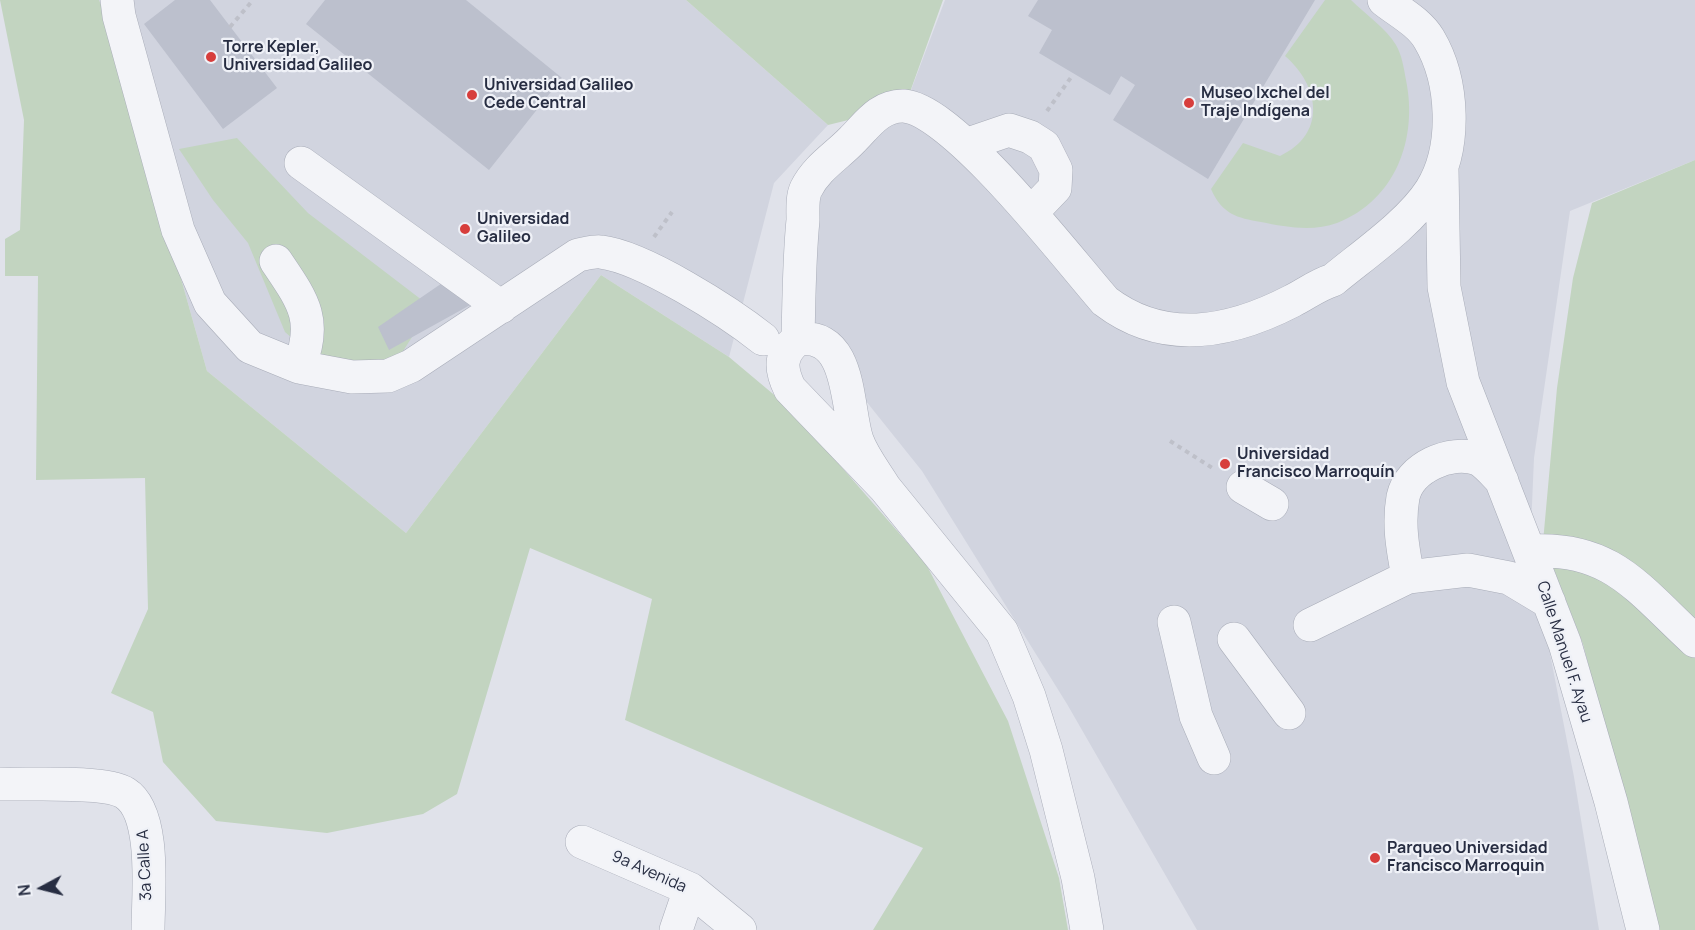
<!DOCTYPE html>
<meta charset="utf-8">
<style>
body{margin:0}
#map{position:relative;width:1695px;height:930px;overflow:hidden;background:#e0e2ea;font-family:Manrope,sans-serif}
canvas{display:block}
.north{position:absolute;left:12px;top:858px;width:60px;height:60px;-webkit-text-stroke:4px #eff1f7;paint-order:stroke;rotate:263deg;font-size:16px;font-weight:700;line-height:24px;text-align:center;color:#272d42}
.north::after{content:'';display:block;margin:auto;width:21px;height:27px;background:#272d42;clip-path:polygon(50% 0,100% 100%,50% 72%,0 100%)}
</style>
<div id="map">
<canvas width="1695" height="930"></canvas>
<div class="north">N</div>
</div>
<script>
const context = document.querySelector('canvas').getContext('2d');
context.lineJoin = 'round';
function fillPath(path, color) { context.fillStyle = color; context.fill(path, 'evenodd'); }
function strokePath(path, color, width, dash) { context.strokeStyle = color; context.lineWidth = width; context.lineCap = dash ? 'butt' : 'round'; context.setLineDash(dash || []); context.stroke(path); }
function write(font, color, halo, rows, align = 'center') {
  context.font = font + ' Manrope,sans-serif'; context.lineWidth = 4.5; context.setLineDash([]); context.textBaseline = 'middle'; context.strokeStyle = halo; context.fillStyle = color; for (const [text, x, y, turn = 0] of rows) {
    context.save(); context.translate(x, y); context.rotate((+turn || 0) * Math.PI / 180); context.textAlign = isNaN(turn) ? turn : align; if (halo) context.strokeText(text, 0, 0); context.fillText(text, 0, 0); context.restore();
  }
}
fillPath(new Path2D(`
 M99 0H686L828 125 774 183 729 357 601 275 406 533 207 371 110 26Z
 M945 0H1695V160L1570 211 1534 458 1530 551 1574 777 1599 930H1197L1067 704 922 471 817 340 790 190 905 106Z`), '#d1d4df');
fillPath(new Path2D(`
 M0 0H99L110 26 207 371 406 533 601 275 729 357 791 409 926 564 1008 721 1059 878 1068 930H873L923 848 625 720 652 599 530 548 457 794 423 814 327 833 216 821 163 762 153 712 111 693 148 609 145 478 36 480 38 276H5V239L20 230 24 120Z
 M686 0H943L905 106 828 125Z
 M1325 0H1351C1365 14 1386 28 1396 45 1402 55 1404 69 1406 80 1418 138 1396 200 1337 223 1313 232 1285 227 1261 222 1237 218 1222 214 1211 189L1243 143 1280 156C1327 134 1320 86 1285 56Z
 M237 138 308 213 431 307 393 367 324 366 285 332 248 243 213 200 179 149Z
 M1695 160V930H1657L1583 644 1543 542 1557 388 1573 278 1592 203Z`), '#c2d4c0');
fillPath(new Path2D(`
 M175 0H210L277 88 223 129 144 24Z
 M325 0H466L562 78 489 170 306 24Z
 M1038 0H1315L1208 179 1113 120 1135 85 1121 76 1110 95 1039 53 1052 30 1028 16Z
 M451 277 481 299 389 350 378 327Z`), '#bcc0cd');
const minor = new Path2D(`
 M117 0 119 16 178 230 210 303 250 347 299 367 352 377 388 376 411 366 578 255C585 254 594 251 601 252 643 257 729 312 763 339
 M968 144 1009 130 1030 137 1044 146 1056 170 1055 188 1031 213
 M301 163 501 307
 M1442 169 1444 287 1463 382 1565 644 1611 802 1643 930
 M276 261C303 301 318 320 299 367
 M798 339C799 299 799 260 803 220 803 211 802 197 806 189 817 167 837 156 853 139 867 125 880 105 904 106 954 110 1069 260 1105 301 1164 346 1230 333 1292 301 1306 294 1317 285 1333 280 1363 255 1410 223 1431 190 1457 148 1454 81 1429 39 1419 22 1399 12 1384 0
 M1243 487 1272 504
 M885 488C876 473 863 457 857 440 846 407 852 332 798 339 779 354 780 369 790 389L885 488 1002 632 1029 696 1046 750 1078 878 1087 930
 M1530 551C1612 546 1639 590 1695 641
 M1408 577C1403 550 1398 525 1403 497 1409 468 1450 449 1478 459 1486 463 1496 475 1502 481
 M1174 622 1196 716 1214 758
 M1310 625 1408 577 1468 570 1509 578 1549 602
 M1234 639 1289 713
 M0 784C26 785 105 780 125 793 157 813 148 896 148 930
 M582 842 690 889 740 930
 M676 930 690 889`);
strokePath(minor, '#a8acb8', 34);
strokePath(new Path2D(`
 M230 27 253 0
 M1047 111 1072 76
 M654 237 672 212
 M1170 441 1214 469`), '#bec0c9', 4, [4.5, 4.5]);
strokePath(minor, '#f3f4f8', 33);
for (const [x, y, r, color] of [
 [211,57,6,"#d73e3c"],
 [472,95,6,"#d73e3c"],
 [1189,103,6,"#d73e3c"],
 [465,229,6,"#d73e3c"],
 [1225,464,6,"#d73e3c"],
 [1375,858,6,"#d73e3c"]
]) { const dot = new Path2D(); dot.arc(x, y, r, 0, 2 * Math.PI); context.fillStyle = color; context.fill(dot); strokePath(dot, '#eff1f7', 2); }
write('bold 16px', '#272d42', '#eff1f7', [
 ["Torre Kepler,",223,48],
 ["Universidad Galileo",223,66],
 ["Universidad Galileo",484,86],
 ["Cede Central",484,104],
 ["Museo Ixchel del",1201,94],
 ["Traje Indígena",1201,112],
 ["Universidad",477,220],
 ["Galileo",477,238],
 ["Universidad",1237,455],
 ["Francisco Marroquín",1237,473],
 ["Parqueo Universidad",1387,849],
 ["Francisco Marroquin",1387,867]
], 'left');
write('16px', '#272d42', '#eff1f7', [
 ["Calle Manuel F. Ayau",1564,652,72],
 ["3a Calle A",145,865,-93],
 ["9a Avenida",649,872,24]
]);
</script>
